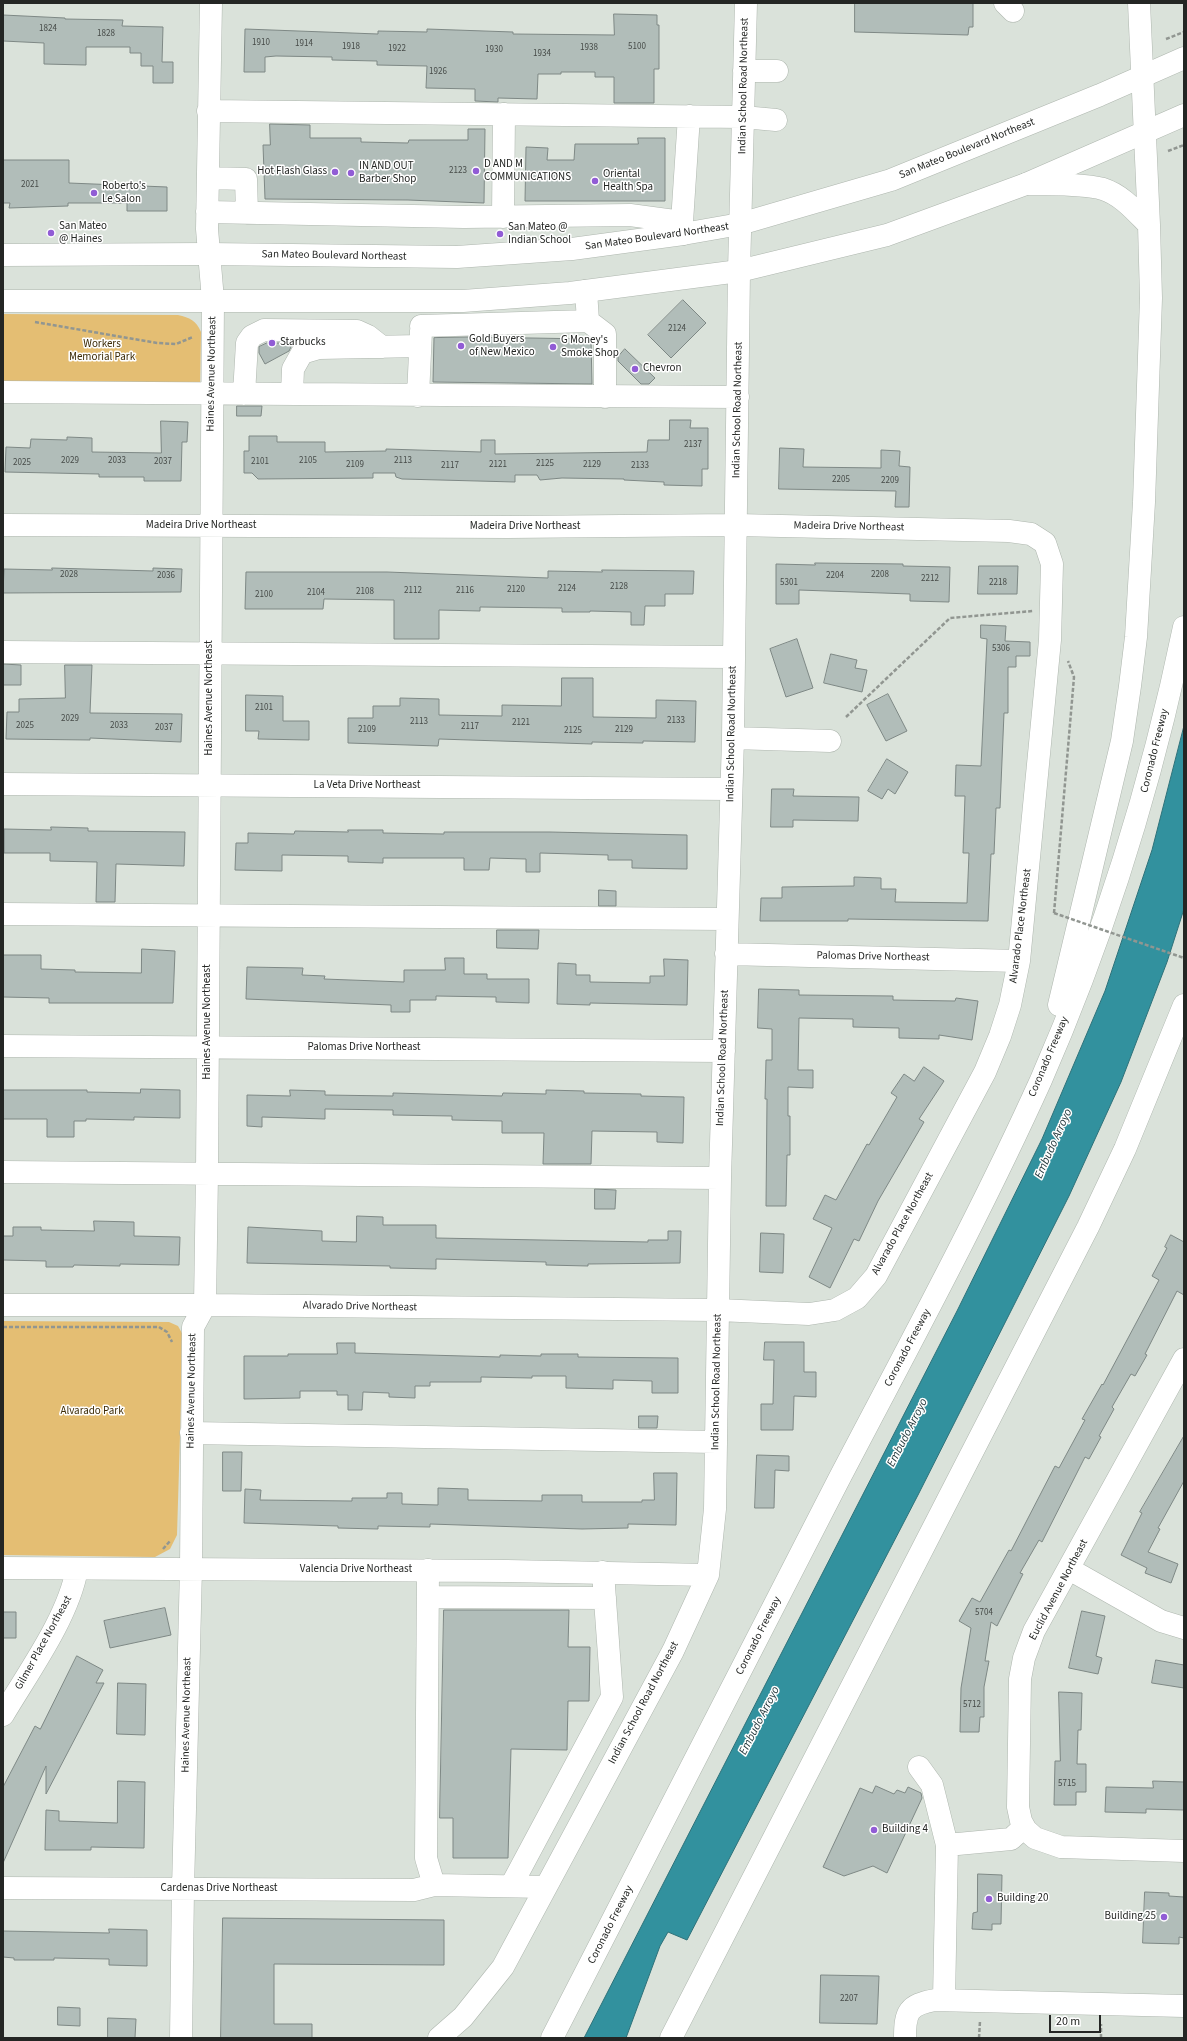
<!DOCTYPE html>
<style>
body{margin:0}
#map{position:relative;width:1187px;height:2041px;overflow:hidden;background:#dae2da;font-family:"Source Sans 3",sans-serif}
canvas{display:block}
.frame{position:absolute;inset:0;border:4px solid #242624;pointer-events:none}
.scale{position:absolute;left:1049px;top:2015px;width:52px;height:18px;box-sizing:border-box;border:2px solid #242624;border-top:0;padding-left:5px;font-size:12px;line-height:14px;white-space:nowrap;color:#242624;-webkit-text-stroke:3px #fff;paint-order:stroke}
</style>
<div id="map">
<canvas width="1187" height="2041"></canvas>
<div class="frame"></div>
<div class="scale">20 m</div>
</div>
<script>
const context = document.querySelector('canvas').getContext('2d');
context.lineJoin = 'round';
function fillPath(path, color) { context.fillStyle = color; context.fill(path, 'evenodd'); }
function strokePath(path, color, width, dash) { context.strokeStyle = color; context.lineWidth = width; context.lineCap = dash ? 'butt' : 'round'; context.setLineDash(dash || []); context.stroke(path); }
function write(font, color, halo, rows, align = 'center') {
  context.font = font + ' "Source Sans 3",sans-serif'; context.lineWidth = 3; context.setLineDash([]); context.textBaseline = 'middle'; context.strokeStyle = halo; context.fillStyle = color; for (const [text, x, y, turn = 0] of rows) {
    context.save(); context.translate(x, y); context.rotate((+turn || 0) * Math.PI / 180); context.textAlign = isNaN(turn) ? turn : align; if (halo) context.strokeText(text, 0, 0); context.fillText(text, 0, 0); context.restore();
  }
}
fillPath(new Path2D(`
 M3 314 178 315C190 318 196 320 201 332L200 389 3 388Z
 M3 1321 169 1322 178 1326 183 1335 177 1535 170 1549 155 1557 3 1555Z`), '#e4be73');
const water = new Path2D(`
 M1184 726V909L1167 962 1121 1082 1069 1196 918 1495 687 1940 668 1932 660 1946 626 2038H584L957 1311 1042 1139 1105 991 1152 850Z`);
fillPath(water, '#32919e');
strokePath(water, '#2e7179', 1);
const building = new Path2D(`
 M855 3H973V27H969L968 35 855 32Z
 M614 14 657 15V25H659V69H654V103H614V77H595V72H561V74H538L537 99 498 98V102L475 101V89L426 88 427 66 377 65V61L332 60V57L276 56 265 57V72H244L245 29 378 34V31L427 32V29L513 32V34L614 35Z
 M3 15 65 18V19L123 20 122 26 163 27 162 62H173V83H153V66H141V53H130V47H86V65L44 64V43L3 41Z
 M270 124 310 125V138H361V142L408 143 409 140H468V129H485L484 203 408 200 265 199 263 145H270Z
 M638 138H665V201H525L526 147 548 148 547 160H574L575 144H638Z
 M3 160H69V183L167 187V211H127V203H68V206L9 208 10 203H3Z
 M683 300 706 323 671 358 648 335Z
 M469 337 591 339 592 384 433 382 434 338Z
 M267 343H291V347L289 351 265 364 259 353V347Z
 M625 349 655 378 649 384H641L618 361V357Z
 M237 406H262L261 416H237Z
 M670 420H691L690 428H708V469H702V486L664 485V482L624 480V479L562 478 540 480 537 475H515V482L402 479 396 477 395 473H373V478L258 479 252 473H244V451H249V436H277V442H325V452L386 451V449L481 452V440H495V454L647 452 648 440H669Z
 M161 421 188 422 187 442H182L181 481H144V477H99V474L5 472 6 447 30 448 31 439 67 440V437L92 438V452L161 453Z
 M780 448 804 449 803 467 881 468V450L900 451 899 466 910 467 909 507H895L896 491 779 489Z
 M815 563 903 564V566L950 567 949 602 910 601V594L799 590V604H776V564L815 565Z
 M979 566H1018L1017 594H978Z
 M52 568 153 571V568L182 569 181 592 3 593 4 569 52 570Z
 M602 570 694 571 693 594H665V606H645L644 625H631V612L590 611V612H562V608L480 607V611L439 610V639H394V600L324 599 323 609H245L246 572H387L548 578V571L602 572Z
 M981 625 1006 626 1005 641 1030 642V656H1016V667H1008V713H1004L1000 808H996L994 854H991L988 921 848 919V921H760L761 898H782V887L854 886V877L881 878V889H896L895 902 967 903 969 853H963L965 796H955L956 765 981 766 987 639 981 638Z
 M797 639 813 688 786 697 770 649Z
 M831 654 857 660 855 668 867 670 862 692 824 683Z
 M3 664 21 665V685H3Z
 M65 665H92L90 713 182 714 181 742 90 738V740L6 739 7 712H19V699L65 698Z
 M562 678H593V717L656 718V700L696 701 695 742 643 741V743L592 742V744L439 739 438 746 348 743V718H373V706H400V698L439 699V715L502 716V705L561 706Z
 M888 694 907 731 886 741 867 705Z
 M246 695 283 696V721H309V740L258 739 259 731H246Z
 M887 759 908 772 895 794 888 789 882 799 868 791Z
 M772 789H794L793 796 859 797 858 821 793 820V827H771Z
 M51 827 88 828V831L185 832 184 866 116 864 115 902H96L97 862 50 861V853H4V829L51 830Z
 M348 830H383V833L444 834V832H550L687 835V869L632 868V860H608V855L540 853V872H526V859L490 858 489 870H464V858H383V863L348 862V856L282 855V871L235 870 236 843H248V833L294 834 295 831 348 832Z
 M599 890 616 891V906H599Z
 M497 930H539L538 949 497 948Z
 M142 949 175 951 173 1003H49V998L3 997V955H41V969L75 970V972L141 973Z
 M445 958H464V974H487V979H529V1003L496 1002V997L436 996V1000H410V1012H391V1005L246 999 247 967 303 968 302 975 325 976 324 979 404 982V970H445Z
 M664 959 688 960 687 1005 590 1003V1005L557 1004 558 963 576 964V975H590V982L650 983V976H664Z
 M759 989 799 990V995L893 996V1000L955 1001 956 998 978 1001 972 1040 939 1035V1039L899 1038V1028L853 1027V1019L799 1018 798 1070H813V1088L788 1087V1116H790V1155H787L786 1206H766L767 1099H765L766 1060H772V1029L758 1028Z
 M924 1067 944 1081 919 1119 924 1122 878 1201 859 1241 854 1239 830 1288 809 1277 832 1228 813 1219 825 1195 836 1200 867 1144 869 1145 897 1097 891 1093 904 1074 914 1081Z
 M141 1089 180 1090V1118L134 1117V1120L86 1119V1121H74V1137H47V1119H3V1090H87V1092L140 1093Z
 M290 1090 325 1091V1095L393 1096V1093L502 1096 503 1093 546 1094V1090L584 1091V1093L641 1094V1096L684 1097 683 1143 657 1142V1132L592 1131 591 1164H543L544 1133H502V1121L452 1120V1116L393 1115V1110L325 1109V1119L262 1117V1127L247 1126V1095L290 1096Z
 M595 1189 616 1190 615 1209H595Z
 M357 1216 383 1217V1225H436V1238L648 1242V1240H668V1231H681L680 1263 588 1264V1266L546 1265V1262L436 1259V1269L390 1268V1266L247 1263 248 1227 322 1231V1241L356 1242Z
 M94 1221 134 1222V1236L180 1237 179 1265 120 1264V1266L74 1265 73 1267H46V1261L3 1260V1236H13V1227H41V1230L94 1231Z
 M761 1233 784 1234 783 1273 760 1272Z
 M1171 1235 1184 1242V1295L1177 1291 1145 1354 1147 1355 1135 1376 1131 1374 1112 1407 1114 1409 1099 1436 1101 1437 1089 1459 1085 1457 1042 1542 1039 1540 1020 1573 1023 1574 997 1626 991 1622 985 1661H989L984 1687V1717H980L979 1732H960L961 1688 971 1628 959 1621 972 1598 980 1602 1009 1550 1011 1551 1055 1466 1059 1468 1085 1420 1082 1419 1102 1384 1103 1385 1159 1280 1152 1276 1167 1248 1165 1247Z
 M765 1342H804V1372H816V1397L794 1396 793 1430H761V1404H773L774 1360H764Z
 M337 1343H355V1353L500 1357V1355L541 1356V1354H578V1357L678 1358V1393H652V1381L613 1380V1389L566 1388V1376H532V1378L481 1377V1382H430V1386H415V1398L389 1397V1393L363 1392 362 1410H348V1395H337V1391H300V1398L244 1399V1356H288V1354H337Z
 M639 1416H658L657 1428H639Z
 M1184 1436V1481L1158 1528 1160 1529 1148 1552 1178 1564 1171 1583 1145 1573 1147 1568 1121 1555 1142 1513 1140 1512Z
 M223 1452H242L241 1491H223Z
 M757 1455 789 1456V1471L775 1470 774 1508H755Z
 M654 1473H677L676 1525 628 1524V1528L582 1529 430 1524V1527L378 1526V1529L338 1528V1526L244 1523 245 1489 261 1490 260 1500 352 1501V1498H387V1493H402V1504L438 1505V1488L468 1489V1500L542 1501V1495H582V1502H642V1500H654Z
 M165 1608 171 1635 110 1648 104 1621Z
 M444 1610H569L568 1647H590L589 1701H568L567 1750 511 1749 508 1858H453V1818H440Z
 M1082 1611 1105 1616 1096 1656 1102 1658 1098 1674 1069 1668Z
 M3 1612H16V1638H3Z
 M77 1656 103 1670 96 1683H104L46 1794V1766L3 1863V1787L35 1726 40 1729Z
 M1156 1660 1184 1665V1688L1152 1683Z
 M118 1683 146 1684 145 1735 117 1734Z
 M1059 1692 1082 1693 1081 1730H1078L1077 1764H1086V1792H1076V1805H1054L1055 1761H1060Z
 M118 1781 145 1782 144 1848 91 1847V1850H45L46 1810 59 1811V1821L117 1823Z
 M1153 1781 1184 1782V1810L1146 1809V1813L1105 1812 1106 1787 1153 1788Z
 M876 1786 894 1794 897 1790 905 1793 908 1787 921 1793 922 1798 887 1873 873 1866 844 1876 823 1867 860 1788 872 1793Z
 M978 1874 1002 1875 1001 1924H992V1930L972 1929 973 1913 977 1912Z
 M1145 1892 1169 1893V1896L1184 1897V1938L1179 1937V1944L1143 1943Z
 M223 1918 444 1920V1965L274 1964V2024H312V2038H221Z
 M109 1929 147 1930V1966L109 1965V1959L54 1958V1960H14V1958L3 1957V1931L109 1933Z
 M821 1975 879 1976 877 2024 820 2023Z
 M58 2007 80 2008V2026L58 2025Z
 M108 2018 136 2019 135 2038H108Z`);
fillPath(building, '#b1bdb9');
strokePath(building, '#7e8885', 1);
const minor = new Path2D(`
 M1005 3 1013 11
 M744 71H777
 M208 111 743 117 776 120
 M208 178 246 179 247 213
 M207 212 464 217 630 215 682 222 683 234
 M503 217 504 114
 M682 222 689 116
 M588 321 605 334V397
 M421 326 588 321 586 291
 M3 392 738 397
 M244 394 247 343 252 336 264 330 357 331 368 336 382 347
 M292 394 293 369 302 353 319 348 420 346
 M418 396 421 331
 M3 525 508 527 736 525 1009 531 1031 534 1045 543 1052 564 1050 640 1019 961 1010 1005 1000 1036 985 1072 876 1276 857 1298 835 1310 809 1314 718 1310 205 1305H3
 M3 652 734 657
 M733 738 830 741
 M3 784 731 789
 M3 914 727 919
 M726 954 1019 961
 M3 1046 724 1051
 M3 1172 720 1178
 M1184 1359 1034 1631 1024 1658 1020 1679 1018 1807 1021 1821 1026 1830 1035 1838 1061 1847 1184 1851
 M191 1433 716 1442
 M3 1568 507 1571 708 1575
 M1069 1569 1161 1621 1184 1628
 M428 1570 426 1858 434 1885 546 1887
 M428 1597 605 1598
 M3 1715C29 1671 68 1618 77 1569
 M919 1767 932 1785 947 1845 1011 1839 1024 1827
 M511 1886 612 1697 603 1572
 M3 1888 414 1890 434 1885
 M944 2000 947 1845
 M181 2038 183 1889 191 1568 193 1327 205 1305 207 1173 213 300 207 229 211 3
 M439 2038 463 2017 503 1967 673 1651 708 1575 715 1509 720 1178 733 738 739 271 746 3
 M905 2038C905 2012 908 2005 935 2000L1184 2006`);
const major = new Path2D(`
 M3 255 208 254 457 257 572 249 683 234 740 224 891 180 1100 95 1184 58
 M3 301H463L570 293 739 271 887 235 1026 184 1184 115`);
const highway = new Path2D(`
 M1139 3 1149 225
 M1026 184C1049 185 1080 183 1103 189 1122 195 1136 212 1149 225L1151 298 1144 502 1136 637 1130 686 1122 741 1059 1005
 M552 2038C648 1853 741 1668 837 1483 907 1349 979 1217 1041 1080 1105 934 1152 782 1184 627
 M671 2038 1088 1227 1125 1149 1184 1005`);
strokePath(minor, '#aeb6ae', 23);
strokePath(major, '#aeb6ae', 23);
strokePath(highway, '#aeb6ae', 23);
strokePath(new Path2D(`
 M1166 39 1184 32
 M1168 151 1184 145
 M35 322 157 343 176 344 193 337
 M846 717 950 618 1033 611
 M1054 913 1074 677 1068 661
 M3 1327H159L167 1332 172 1342
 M163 1549 170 1541
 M979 2038 980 2021
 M1101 2038V2024`), '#919691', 2.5, [4, 2]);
strokePath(minor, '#fff', 22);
strokePath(major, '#fff', 22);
strokePath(highway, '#fff', 22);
strokePath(new Path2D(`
 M1054 913 1184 958`), '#919691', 2.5, [4, 2]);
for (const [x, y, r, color] of [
 [476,171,4,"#915cd5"],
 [335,172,4,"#915cd5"],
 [351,173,4,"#915cd5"],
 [595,181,4,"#915cd5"],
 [94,193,4,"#915cd5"],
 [51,233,4,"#915cd5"],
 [500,234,4,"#915cd5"],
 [272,343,4,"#915cd5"],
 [461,346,4,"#915cd5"],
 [553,347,4,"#915cd5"],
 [635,369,4,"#915cd5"],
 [874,1830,4,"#915cd5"],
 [989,1899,4,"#915cd5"],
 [1164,1917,4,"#915cd5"]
]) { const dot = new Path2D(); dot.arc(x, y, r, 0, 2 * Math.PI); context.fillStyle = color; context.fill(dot); strokePath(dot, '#fff', 1.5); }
write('9px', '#474c49', null, [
 ["1824",48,29],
 ["1828",106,34],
 ["1910",261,43],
 ["1914",304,44],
 ["1918",351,47],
 ["5100",637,47],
 ["1938",589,48],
 ["1922",397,49],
 ["1930",494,50],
 ["1934",542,54],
 ["1926",438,72],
 ["2123",458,171],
 ["2021",30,185],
 ["2124",677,329],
 ["2137",693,445],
 ["2029",70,461],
 ["2033",117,461],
 ["2105",308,461],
 ["2113",403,461],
 ["2037",163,462],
 ["2101",260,462],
 ["2025",22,463],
 ["2125",545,464],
 ["2109",355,465],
 ["2121",498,465],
 ["2129",592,465],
 ["2117",450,466],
 ["2133",640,466],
 ["2205",841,480],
 ["2209",890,481],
 ["2028",69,575],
 ["2208",880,575],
 ["2036",166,576],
 ["2204",835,576],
 ["2212",930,579],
 ["5301",789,583],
 ["2218",998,583],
 ["2128",619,587],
 ["2124",567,589],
 ["2120",516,590],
 ["2112",413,591],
 ["2116",465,591],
 ["2108",365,592],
 ["2104",316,593],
 ["2100",264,595],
 ["5306",1001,649],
 ["2101",264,708],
 ["2029",70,719],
 ["2133",676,721],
 ["2113",419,722],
 ["2121",521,723],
 ["2025",25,726],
 ["2033",119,726],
 ["2117",470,727],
 ["2037",164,728],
 ["2109",367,730],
 ["2129",624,730],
 ["2125",573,731],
 ["5704",984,1613],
 ["5712",972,1705],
 ["5715",1067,1784],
 ["2207",849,1999]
]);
write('11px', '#242624', '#fff', [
 ["Indian School Road Northeast",744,86,-89],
 ["San Mateo Boulevard Northeast",967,149,-22],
 ["San Mateo Boulevard Northeast",657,237,-8],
 ["San Mateo Boulevard Northeast",334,256,1],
 ["Haines Avenue Northeast",212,374,-89],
 ["Indian School Road Northeast",738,410,-89],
 ["Madeira Drive Northeast",201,526],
 ["Madeira Drive Northeast",525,527],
 ["Madeira Drive Northeast",849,527,1],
 ["Haines Avenue Northeast",210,698,-90],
 ["Indian School Road Northeast",732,734,-89],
 ["Coronado Freeway",1155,751,-76],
 ["La Veta Drive Northeast",367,786],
 ["Alvarado Place Northeast",1021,926,-83],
 ["Palomas Drive Northeast",873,957,1],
 ["Haines Avenue Northeast",208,1022,-90],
 ["Palomas Drive Northeast",364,1048],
 ["Coronado Freeway",1049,1057,-67],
 ["Indian School Road Northeast",723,1058,-88],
 ["Alvarado Place Northeast",903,1224,-61],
 ["Alvarado Drive Northeast",360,1307,1],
 ["Coronado Freeway",908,1348,-62],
 ["Indian School Road Northeast",717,1382,-89],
 ["Haines Avenue Northeast",192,1391,-89],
 ["Valencia Drive Northeast",356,1570],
 ["Euclid Avenue Northeast",1059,1590,-62],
 ["Coronado Freeway",759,1636,-63],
 ["Gilmer Place Northeast",44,1643,-61],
 ["Indian School Road Northeast",644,1703,-62],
 ["Haines Avenue Northeast",187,1715,-89],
 ["Cardenas Drive Northeast",219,1889],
 ["Coronado Freeway",611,1925,-63]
]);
write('11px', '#242624', '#fff', [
 ["D AND M",484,165],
 ["COMMUNICATIONS",484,178],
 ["IN AND OUT",359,167],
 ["Barber Shop",359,180],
 ["Hot Flash Glass",327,172,"right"],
 ["Oriental",603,175],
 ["Health Spa",603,188],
 ["Roberto's",102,187],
 ["Le Salon",102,200],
 ["San Mateo",59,227],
 ["@ Haines",59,240],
 ["San Mateo @",508,228],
 ["Indian School",508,241],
 ["Gold Buyers",469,340],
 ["of New Mexico",469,353],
 ["G Money's",561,341],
 ["Smoke Shop",561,354],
 ["Starbucks",280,343],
 ["Chevron",643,369],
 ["Building 4",882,1830],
 ["Building 20",997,1899],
 ["Building 25",1156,1917,"right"]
], 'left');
write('11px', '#3c2b06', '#fff', [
 ["Workers",102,345],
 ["Memorial Park",102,358],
 ["Alvarado Park",92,1412]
]);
write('italic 12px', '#1f3438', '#fff', [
 ["Embudo Arroyo",1054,1144,-66],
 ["Embudo Arroyo",908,1433,-63],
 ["Embudo Arroyo",760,1721,-63]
]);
</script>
